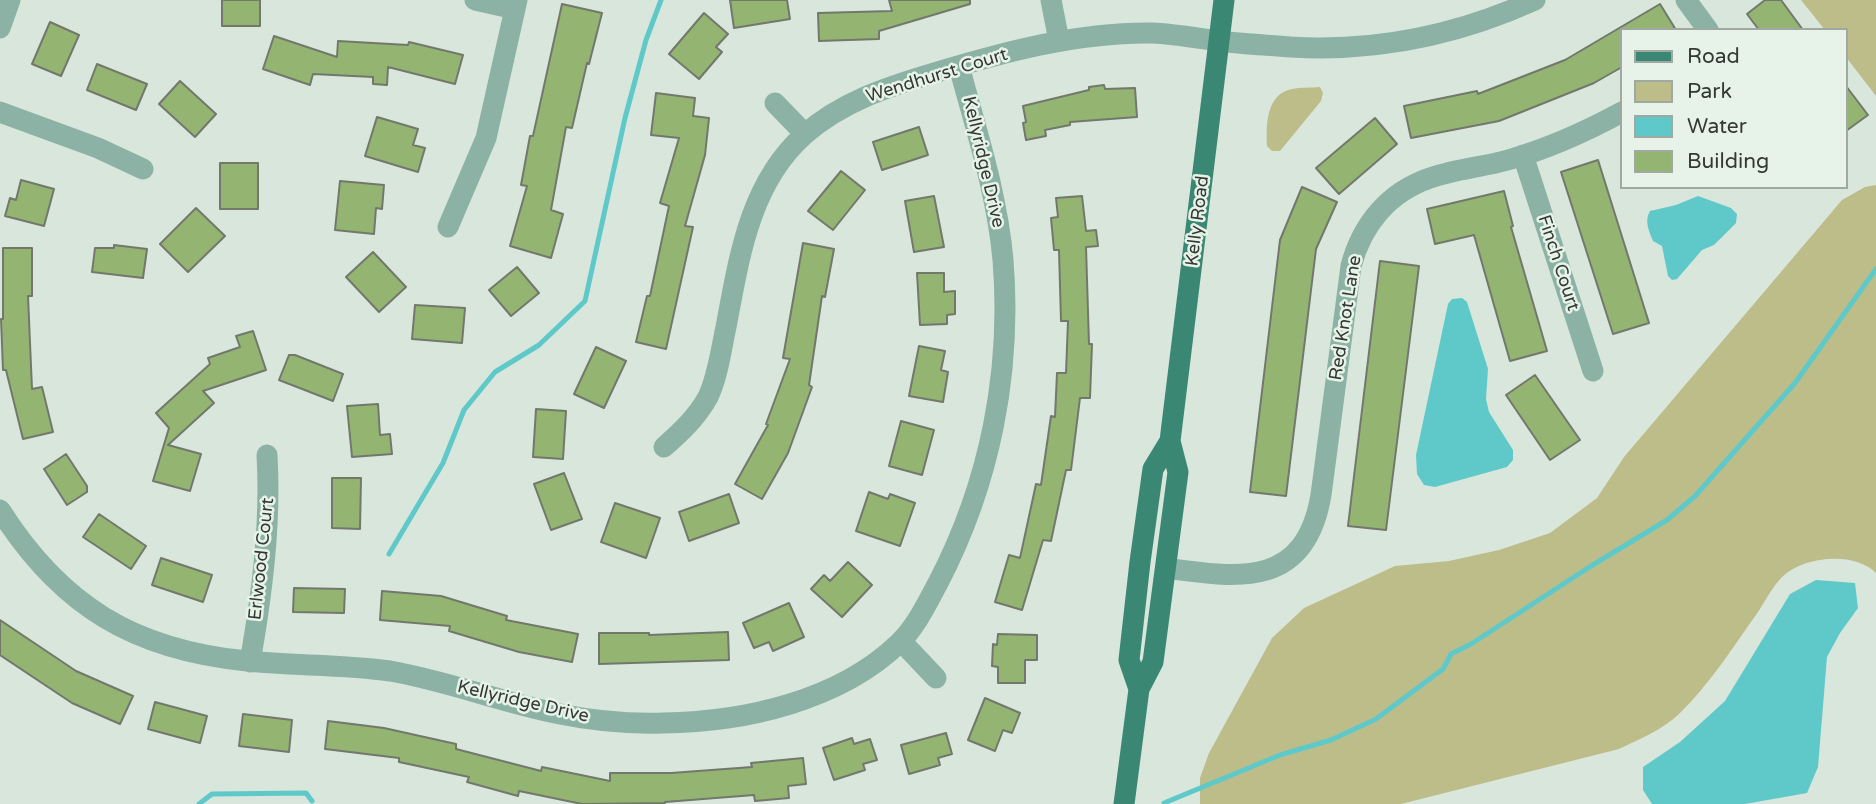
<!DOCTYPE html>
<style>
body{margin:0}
#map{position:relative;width:1876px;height:804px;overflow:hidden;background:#d9e6dc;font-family:"Varela Round",sans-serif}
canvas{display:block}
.legend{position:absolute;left:1620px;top:28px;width:228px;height:161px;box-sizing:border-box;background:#e7f3e9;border:2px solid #9fa9a1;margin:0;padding:9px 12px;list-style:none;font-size:21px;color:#343935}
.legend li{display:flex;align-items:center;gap:14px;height:35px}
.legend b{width:35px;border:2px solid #9fa9a1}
</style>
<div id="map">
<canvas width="1876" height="804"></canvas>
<ul class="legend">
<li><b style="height:9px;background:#3a8874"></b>Road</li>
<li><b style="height:19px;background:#bdbd89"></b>Park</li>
<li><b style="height:19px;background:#5fc9c9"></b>Water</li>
<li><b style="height:19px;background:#94b572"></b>Building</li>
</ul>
</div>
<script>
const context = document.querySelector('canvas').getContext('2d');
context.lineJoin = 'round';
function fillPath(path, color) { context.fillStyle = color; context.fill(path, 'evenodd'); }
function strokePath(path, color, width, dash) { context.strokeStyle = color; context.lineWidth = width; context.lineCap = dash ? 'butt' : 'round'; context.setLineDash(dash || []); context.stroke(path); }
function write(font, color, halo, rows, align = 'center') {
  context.font = font + ' "Varela Round",sans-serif'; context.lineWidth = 5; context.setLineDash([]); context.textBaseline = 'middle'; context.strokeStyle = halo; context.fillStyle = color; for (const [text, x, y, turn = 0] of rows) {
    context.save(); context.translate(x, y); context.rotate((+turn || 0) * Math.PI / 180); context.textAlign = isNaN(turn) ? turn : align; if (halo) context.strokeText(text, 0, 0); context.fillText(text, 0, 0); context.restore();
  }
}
fillPath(new Path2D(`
 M1801 0H1876V96L1846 57V30H1825Z
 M1320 87 1323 93 1321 101 1280 151H1272L1267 146C1266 125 1266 94 1292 89 1300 87 1311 88 1320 87Z
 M1876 185V573C1855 551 1803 556 1782 577 1773 586 1765 601 1758 612 1733 647 1710 684 1679 714 1662 730 1640 739 1619 749L1401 804H1200V778L1209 753 1272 638 1304 608 1395 566 1449 561 1499 550 1550 533 1597 498 1624 457 1842 200 1865 187Z`), '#bdbd89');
fillPath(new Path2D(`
 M1698 196 1731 208 1737 214 1736 223 1714 245 1702 250 1677 279 1672 280 1668 276 1662 246 1653 241C1649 231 1644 221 1650 211L1676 205Z
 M1462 298 1467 302 1488 369 1486 399 1489 412 1513 450V460L1507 467 1435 487 1424 485 1417 474 1416 455 1448 304 1452 299Z
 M1816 580 1855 583 1858 608 1840 633 1827 657 1818 767 1807 793 1745 804H1652L1643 790V767L1680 742 1725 701 1790 594Z`), '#5fc9c9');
strokePath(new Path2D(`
 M389 554 443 463 464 410 495 372 539 345 585 301 625 118 646 40 661 0
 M1164 803 1280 755 1331 740 1376 719 1443 669 1451 654 1471 644 1591 566 1667 520 1695 496 1795 383 1876 269
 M199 804 212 794 306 793 312 801`), '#5fc9c9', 5);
const building = new Path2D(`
 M222 0H260V26H222Z
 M730 0H787L790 19 734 28Z
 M889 0H970V4L879 31V39L819 41 818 13 892 11Z
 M1765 0H1781L1803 30H1759L1747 14Z
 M562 4 602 13 589 64 587 63 572 128 566 127 551 210 563 214 551 258 510 246 527 186 521 185 530 136H533Z
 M1660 4 1676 30H1622V67L1594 83 1499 121 1411 138 1404 106 1477 91 1478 94 1565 60Z
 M704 13 728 34 716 47 722 52 699 79 669 54Z
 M50 22 79 35 61 76 32 64Z
 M274 36 337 57 338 41 408 45 409 42 463 55 455 84 388 67 387 85 373 84V77L313 74 310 85 263 69Z
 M97 64 147 84 136 110 87 90Z
 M180 81 216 114 195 137 159 104Z
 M1104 85 1105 89 1135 88 1137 117 1070 122V125L1045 130 1046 136 1026 140 1023 123 1026 122 1023 106 1089 90V87Z
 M1846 86 1868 115 1846 131Z
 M656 93 695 98 693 116 709 118 705 155 685 226 693 227 666 349 636 342 647 296H650L669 206 660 203 679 138 651 135Z
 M377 117 418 129 413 145 425 148 418 172 365 156Z
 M1375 118 1397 144 1339 194 1316 168Z
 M919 127 928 155 882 170 873 142Z
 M1598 160 1649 323 1613 334 1561 172Z
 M220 163H258V209H220Z
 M841 171 865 190 833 230 808 211Z
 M21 180 54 189 44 226 5 216 10 198 16 200Z
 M340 181 384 185 382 209 376 208 374 234 335 230Z
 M1302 187 1337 202 1316 249 1286 496 1250 492 1280 240Z
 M1504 191 1513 226 1511 227 1547 351 1510 361 1474 235 1435 244 1427 209Z
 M934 196 944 247 914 252 905 201Z
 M1082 196 1086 231 1096 230 1098 246 1086 247 1089 344H1092L1090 398H1080L1071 470H1066L1051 541 1043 540 1022 610 995 602 1009 555 1020 558 1036 484 1041 485 1051 416 1055 417 1057 373H1066L1068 321H1061L1059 250H1054L1051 218 1058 217 1056 198Z
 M196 208 225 236 188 272 160 244Z
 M803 243 834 249 825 297 822 296 809 385 812 387 788 453 762 499 735 484 768 425 766 424 790 359 783 358Z
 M114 245 147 249 143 278 92 272 95 248H114Z
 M3 248H32V296H28L32 389 42 387 53 432 23 439 6 370H3L1 319H3Z
 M373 252 406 287 379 312 346 277Z
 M1380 261 1419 266 1386 530 1348 526Z
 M517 267 539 293 511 316 489 290Z
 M917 273H944V292L955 291V314L947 315V324L920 325Z
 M415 305 465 308 462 343 412 339Z
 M253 331 266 370 203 391 214 403 168 445 201 454 190 491 153 481 169 428 156 413 210 364 208 358 240 347 236 336Z
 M919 346 945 351 941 370 948 372 943 402 909 396Z
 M596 347 626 361 604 408 574 394Z
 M289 355H295L343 374 333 401 279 380Z
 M1535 375 1580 440 1550 460 1506 395Z
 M378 404 380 435 390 434 392 454 352 457 347 406Z
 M536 409 566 411 563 459 533 457Z
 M901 421 934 430 922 475 889 466Z
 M66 454 87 486V492L67 505 44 469Z
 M564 473 582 519 551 530 534 484Z
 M332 478H361L360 529 332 528Z
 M869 492 888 499 890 494 915 503 900 546 856 531Z
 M729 494 739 523 689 541 679 512Z
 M615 503 660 518 646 558 601 542Z
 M99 514 146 546 131 569 83 537Z
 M161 558 212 575 203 602 152 585Z
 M848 562 872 585 842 617 811 589 824 575 830 581Z
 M294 588 345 589 344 613 293 612Z
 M382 591 441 596 507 616 506 620 578 634 572 662 519 652 449 631 450 626 380 620Z
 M789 603 804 637 773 651 769 642 754 648 743 623Z
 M0 620 76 671 133 696 120 724 72 703 0 655Z
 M728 632 729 660 599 664V633H649V635Z
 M998 634 1037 635V660H1025V683H998V667L992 666 993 644 997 645Z
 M985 698 1020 713 1012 733 1003 730 995 751 968 740Z
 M155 702 207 716 200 743 148 729Z
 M243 714 292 720 289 752 239 746Z
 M328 721 384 728 456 744V749L541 771 542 767 610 781V773H671L752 767 751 763 803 758 806 784 788 786 789 798 755 801 754 795 665 802V803L582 804 519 791 518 796 467 782 469 777 399 762V758L325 749Z
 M946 733 952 754 938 758 940 765 909 774 901 745Z
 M852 738 854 744 870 739 877 760 863 764 865 770 834 780 823 748Z`);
fillPath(building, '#94b572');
strokePath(building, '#72786c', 2);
strokePath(new Path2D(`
 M475 0 515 9
 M1051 0 1059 41
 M1686 0 1708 30
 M0 28 10 0
 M775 103 805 134
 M0 112 98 148 143 169
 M1523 155 1593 371
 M448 227 486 138 517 0
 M664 447C681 432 697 417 708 397 718 376 721 350 726 327 739 259 749 184 804 135 841 102 887 87 934 73 1004 52 1078 32 1152 33 1175 34 1196 38 1219 41 1242 44 1267 45 1291 47 1375 52 1458 35 1535 0
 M0 510C61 606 134 650 247 661 294 666 343 664 390 671 448 681 503 703 560 714 594 721 628 724 663 723 744 722 839 701 899 643 916 627 927 603 938 583 990 483 1012 372 1003 260 997 193 976 130 959 66
 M1166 568C1239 578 1305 589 1321 495L1351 266C1362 224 1389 192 1430 178 1455 169 1483 167 1508 160 1547 149 1587 131 1622 112
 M901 641 936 678
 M250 662C262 594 271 524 267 455`), '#8cb2a6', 21);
strokePath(new Path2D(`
 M1139 689 1129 660 1140 562 1153 469 1170 441
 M1124 804 1139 689 1153 662 1178 472 1170 441 1224 0`), '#3a8874', 21);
write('18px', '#343935', '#e7f3e9', [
 ["Wendhurst Court",937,76,-17],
 ["Kellyridge Drive",983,162,77],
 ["Kelly Road",1198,221,-83],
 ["Finch Court",1558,263,72],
 ["Red Knot Lane",1346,318,-81],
 ["Erlwood Court",262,559,-84],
 ["Kellyridge Drive",523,702,13]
]);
</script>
